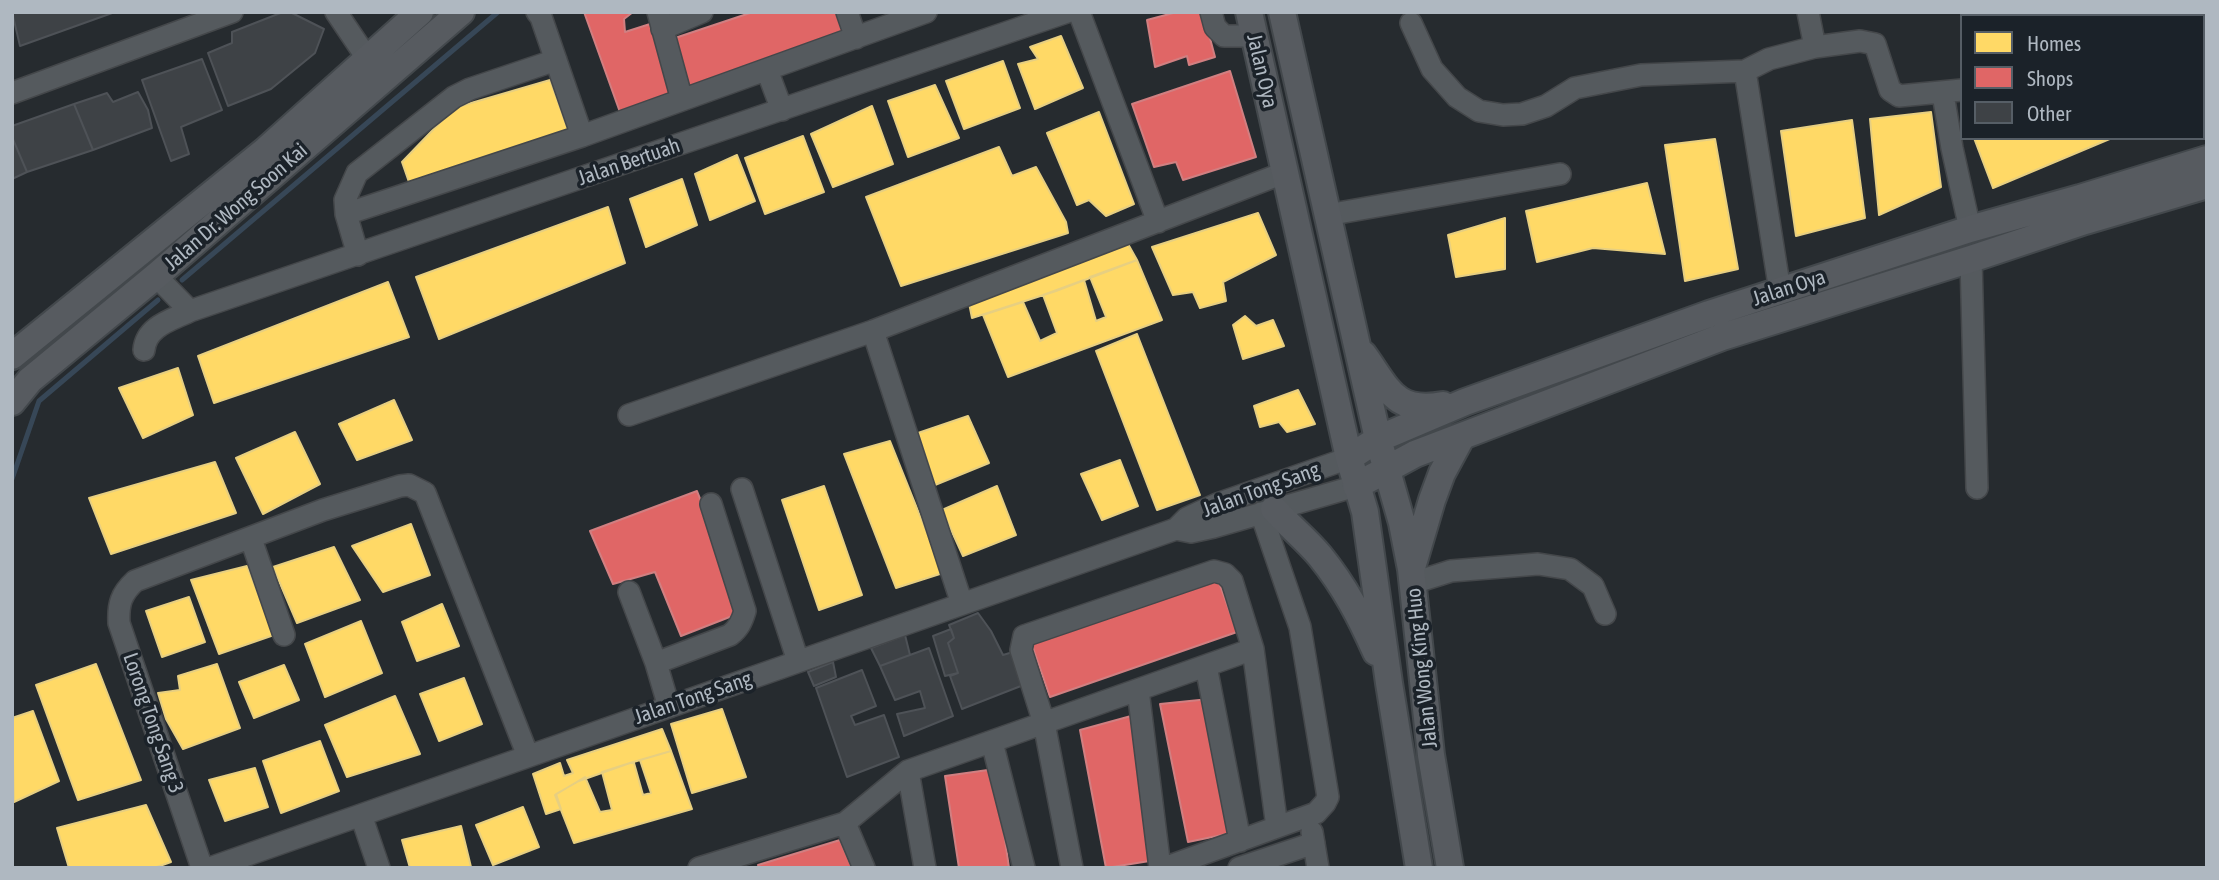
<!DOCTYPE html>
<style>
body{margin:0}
#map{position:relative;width:2219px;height:880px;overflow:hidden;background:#262b2f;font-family:"Asap Condensed",sans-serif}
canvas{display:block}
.frame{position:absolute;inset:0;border:14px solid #afb8c1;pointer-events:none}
.legend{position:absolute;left:1960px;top:14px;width:245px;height:126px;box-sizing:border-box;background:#1b2229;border:2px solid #565e66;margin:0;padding:9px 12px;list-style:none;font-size:21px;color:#afb8c1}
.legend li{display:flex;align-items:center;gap:14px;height:35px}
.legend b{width:35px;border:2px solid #565e66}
</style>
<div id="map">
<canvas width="2219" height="880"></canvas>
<div class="frame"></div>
<ul class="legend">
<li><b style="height:19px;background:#ffd966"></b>Homes</li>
<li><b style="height:19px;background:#e06666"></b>Shops</li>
<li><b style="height:19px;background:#3e4246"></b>Other</li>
</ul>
</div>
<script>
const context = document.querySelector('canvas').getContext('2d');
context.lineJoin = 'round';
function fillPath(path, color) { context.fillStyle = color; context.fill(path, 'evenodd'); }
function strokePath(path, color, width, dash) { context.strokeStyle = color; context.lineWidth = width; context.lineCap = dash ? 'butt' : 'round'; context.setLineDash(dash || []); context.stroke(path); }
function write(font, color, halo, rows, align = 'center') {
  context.font = font + ' "Asap Condensed",sans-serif'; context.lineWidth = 7; context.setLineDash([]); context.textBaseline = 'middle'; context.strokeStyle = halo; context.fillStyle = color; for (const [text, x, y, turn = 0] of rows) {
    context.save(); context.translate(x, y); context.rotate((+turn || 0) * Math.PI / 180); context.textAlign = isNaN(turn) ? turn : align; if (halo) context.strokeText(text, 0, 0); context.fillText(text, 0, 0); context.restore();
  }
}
const homes = new Path2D(`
 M1061 36 1083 88 1035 109 1018 64 1038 59 1030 47Z
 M1003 61 1020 108 964 129 946 81Z
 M550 80 568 130 410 185 402 162 454 108Z
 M935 85 959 138 908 157 888 101Z
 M872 106 893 164 833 187 811 134Z
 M1099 112 1134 204 1106 216 1089 200 1077 205 1047 133Z
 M1931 112 1941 187 1879 215 1870 119Z
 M1852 120 1865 218 1796 236 1781 131Z
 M803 136 824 192 765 214 745 158Z
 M1974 138H2112L1993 188Z
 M1715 139 1738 269 1685 281 1665 145Z
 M999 147 1012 176 1036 167 1066 222 1068 233 901 286 866 197Z
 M737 155 755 201 710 220 695 174Z
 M682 179 697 225 646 247 630 199Z
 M1647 183 1665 254 1593 248 1537 262 1526 211Z
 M608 207 625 263 439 339 416 277Z
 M1258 213 1276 255 1223 282 1226 301 1200 308 1193 292 1173 295 1152 247Z
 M1505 218V269L1456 277 1448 235Z
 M1123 235 1137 260 1056 291 972 318 966 288Z
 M1137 260 1162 320 1008 377 983 315 1023 302 1040 341 1057 333 1043 295 1084 280 1096 321 1106 317 1090 277Z
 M388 282 409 337 214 403 198 356Z
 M1245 316 1256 326 1273 320 1284 346 1243 359 1233 325Z
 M1137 334 1200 495 1157 510 1096 351Z
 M178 368 193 415 143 438 119 388Z
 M1298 390 1315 424 1287 432 1279 422 1260 427 1254 406Z
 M394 400 412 440 357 460 339 424Z
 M968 416 989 463 935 485 918 433Z
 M295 432 320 484 263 514 236 458Z
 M890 441 943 573 896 588 844 454Z
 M1120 460 1138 506 1102 520 1081 474Z
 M215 462 236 513 111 554 89 498Z
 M824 486 862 595 819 610 782 500Z
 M997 486 1016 535 963 556 942 510Z
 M411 524 430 575 383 592 352 546Z
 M334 547 360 600 297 623 273 567Z
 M247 566 274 635 219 654 191 580Z
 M189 597 205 642 162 657 146 611Z
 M442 604 459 646 417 661 402 622Z
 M361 621 382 673 325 697 305 644Z
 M96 664 141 780 78 800 36 685Z
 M217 664 240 728 183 749 166 719 158 693 180 690 178 676Z
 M284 665 299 700 254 718 239 682Z
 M464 678 482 724 439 741 420 694Z
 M395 696 420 754 347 777 325 725Z
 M722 709 746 777 692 793 671 724Z
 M33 711 59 781 14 802 12 718Z
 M662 729 671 751 630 763 579 781 556 794 561 809 546 814 533 774 560 763 564 776 573 773 567 760Z
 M320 741 339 791 281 813 263 761Z
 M671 751 692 809 574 843 555 795 585 777 600 812 612 810 602 772 630 763H634L643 795 651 793 640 760Z
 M255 768 268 807 225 821 209 780Z
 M146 805 171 862 154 868H69L57 828Z
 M523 807 539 847 493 865 476 825Z
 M461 826 471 867 410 868 402 840Z`);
fillPath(homes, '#ffd966');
strokePath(homes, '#e7cf81', 2);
const shops = new Path2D(`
 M584 12H633L624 19 625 32 650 24 680 94 621 115Z
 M753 12H843L851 35 689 89 672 39Z
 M1177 12H1203L1215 57 1189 65 1187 56 1155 67 1147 20Z
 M1230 71 1256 157 1183 180 1176 162 1154 167 1132 104Z
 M697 491 745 611 681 636 655 572 613 584 590 531Z
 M1217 577 1237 632 1050 697 1031 642Z
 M1219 698 1246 830 1188 842 1160 704Z
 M1131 716 1162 859 1106 868 1080 730Z
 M995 769 1009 868H959L945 776Z
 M840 840 852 868H759L758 865Z`);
fillPath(shops, '#e06666');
strokePath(shops, '#d17f81', 2);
strokePath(new Path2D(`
 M182 280 498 12
 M12 479 39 401 158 300`), '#374757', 5);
const building = new Path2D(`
 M12 12H115L20 46Z
 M283 12H290L324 29 315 53 271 89 228 106 208 53 232 43V32Z
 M202 59 222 110 181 127 189 154 171 161 142 80Z
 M138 92 148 110 152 128 93 150 74 104 107 93 113 102Z
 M74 104 93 150 27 172 12 137V126Z
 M12 137 27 172 12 179Z
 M978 613 991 631 1003 655 1013 652 1026 684 962 709 950 676 958 673 948 643 954 638 949 625Z
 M951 629 954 638 948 643 958 673 945 676 933 636Z
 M905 635 910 655 880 666 871 648Z
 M929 648 953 716 904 736 897 714 925 708 920 691 895 700 880 666Z
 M833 662 836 677 814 686 808 672Z
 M862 670 876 706 851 716 855 725 884 715 899 757 847 777 816 688Z`);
fillPath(building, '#3e4246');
strokePath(building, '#4e5257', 2);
const minor = new Path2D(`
 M336 12 367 58
 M537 12 541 17 582 136
 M658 12 682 100
 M847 12 856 38
 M1079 12 1158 222
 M1211 12 1215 27 1224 36H1254
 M1411 23 1432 69 1457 97 1479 111 1503 115 1522 114 1546 106 1575 88 1641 75 1745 71 1769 59 1815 47 1808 12
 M662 29 702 12
 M2203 44 2207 43
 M1815 47 1860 41 1875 44 1890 90 1899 96 1962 90
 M767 70 782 110
 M1745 71 1780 291
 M12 93 232 12
 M1943 94 1952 148 1970 229
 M346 214 582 136 926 12
 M1327 215 1560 174
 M358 255 346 214 345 200 357 173 454 97 470 89 556 60
 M1971 259 1977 488
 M156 276 190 311
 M873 331 962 604
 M144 350C146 326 172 320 190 311L1067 12
 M629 415 873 331 1286 172
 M742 489 798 661
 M1176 529 1191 532 1214 527 1356 486
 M251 539 284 635
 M1413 583 1451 571 1538 564 1570 569 1593 586 1605 614
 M629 592 656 663 669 707
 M656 663 730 635C739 628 742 621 745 611L711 504
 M1206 666 1240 841
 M1138 690 1160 868
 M992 742 1024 868
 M908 771 925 868
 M361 815 379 868
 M845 823 864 868
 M1312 832 1318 868
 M202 868 119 623C118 604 121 594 135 581L323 510 400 486 409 485 425 493 528 756
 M210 868 1176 529 1187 518 1217 504 1349 458
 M699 868 845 823 908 771 1253 649
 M1072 868 1044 723 1021 650 1024 636 1214 571 1225 574 1232 581 1253 649 1277 827
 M1164 868 1316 813 1325 803 1328 797 1300 627 1261 513
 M1239 868 1314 843`);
const major = new Path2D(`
 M1249 12 1349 458 1365 512 1389 683 1419 868
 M1282 12 1378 439 1402 523 1411 569 1431 755 1450 868
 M1363 354C1388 388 1394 414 1443 405
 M12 356 266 150 420 12
 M12 402 30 380 156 276 461 12
 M1349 458 1378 439 1465 402 1709 314 1970 229 2080 198 2207 159
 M1356 486 1415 454 1722 337 1971 259 2085 221 2207 185
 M1274 509C1288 525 1306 539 1320 556 1345 587 1360 616 1376 652
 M1413 564 1432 500 1442 473 1462 436`);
strokePath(minor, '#44474a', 24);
strokePath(major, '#43484c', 30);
strokePath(minor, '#555a5e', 21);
strokePath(major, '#575b60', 26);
write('21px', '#afb8c1', '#1b2229', [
 ["Jalan Oya",1262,71,77],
 ["Jalan Bertuah",629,162,-19],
 ["Jalan Dr. Wong Soon Kai",236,207,-41],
 ["Jalan Oya",1789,288,-18],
 ["Jalan Tong Sang",1261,490,-20],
 ["Jalan Wong King Huo",1422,668,-96],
 ["Jalan Tong Sang",693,698,-19],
 ["Lorong Tong Sang 3",153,723,71]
]);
</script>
